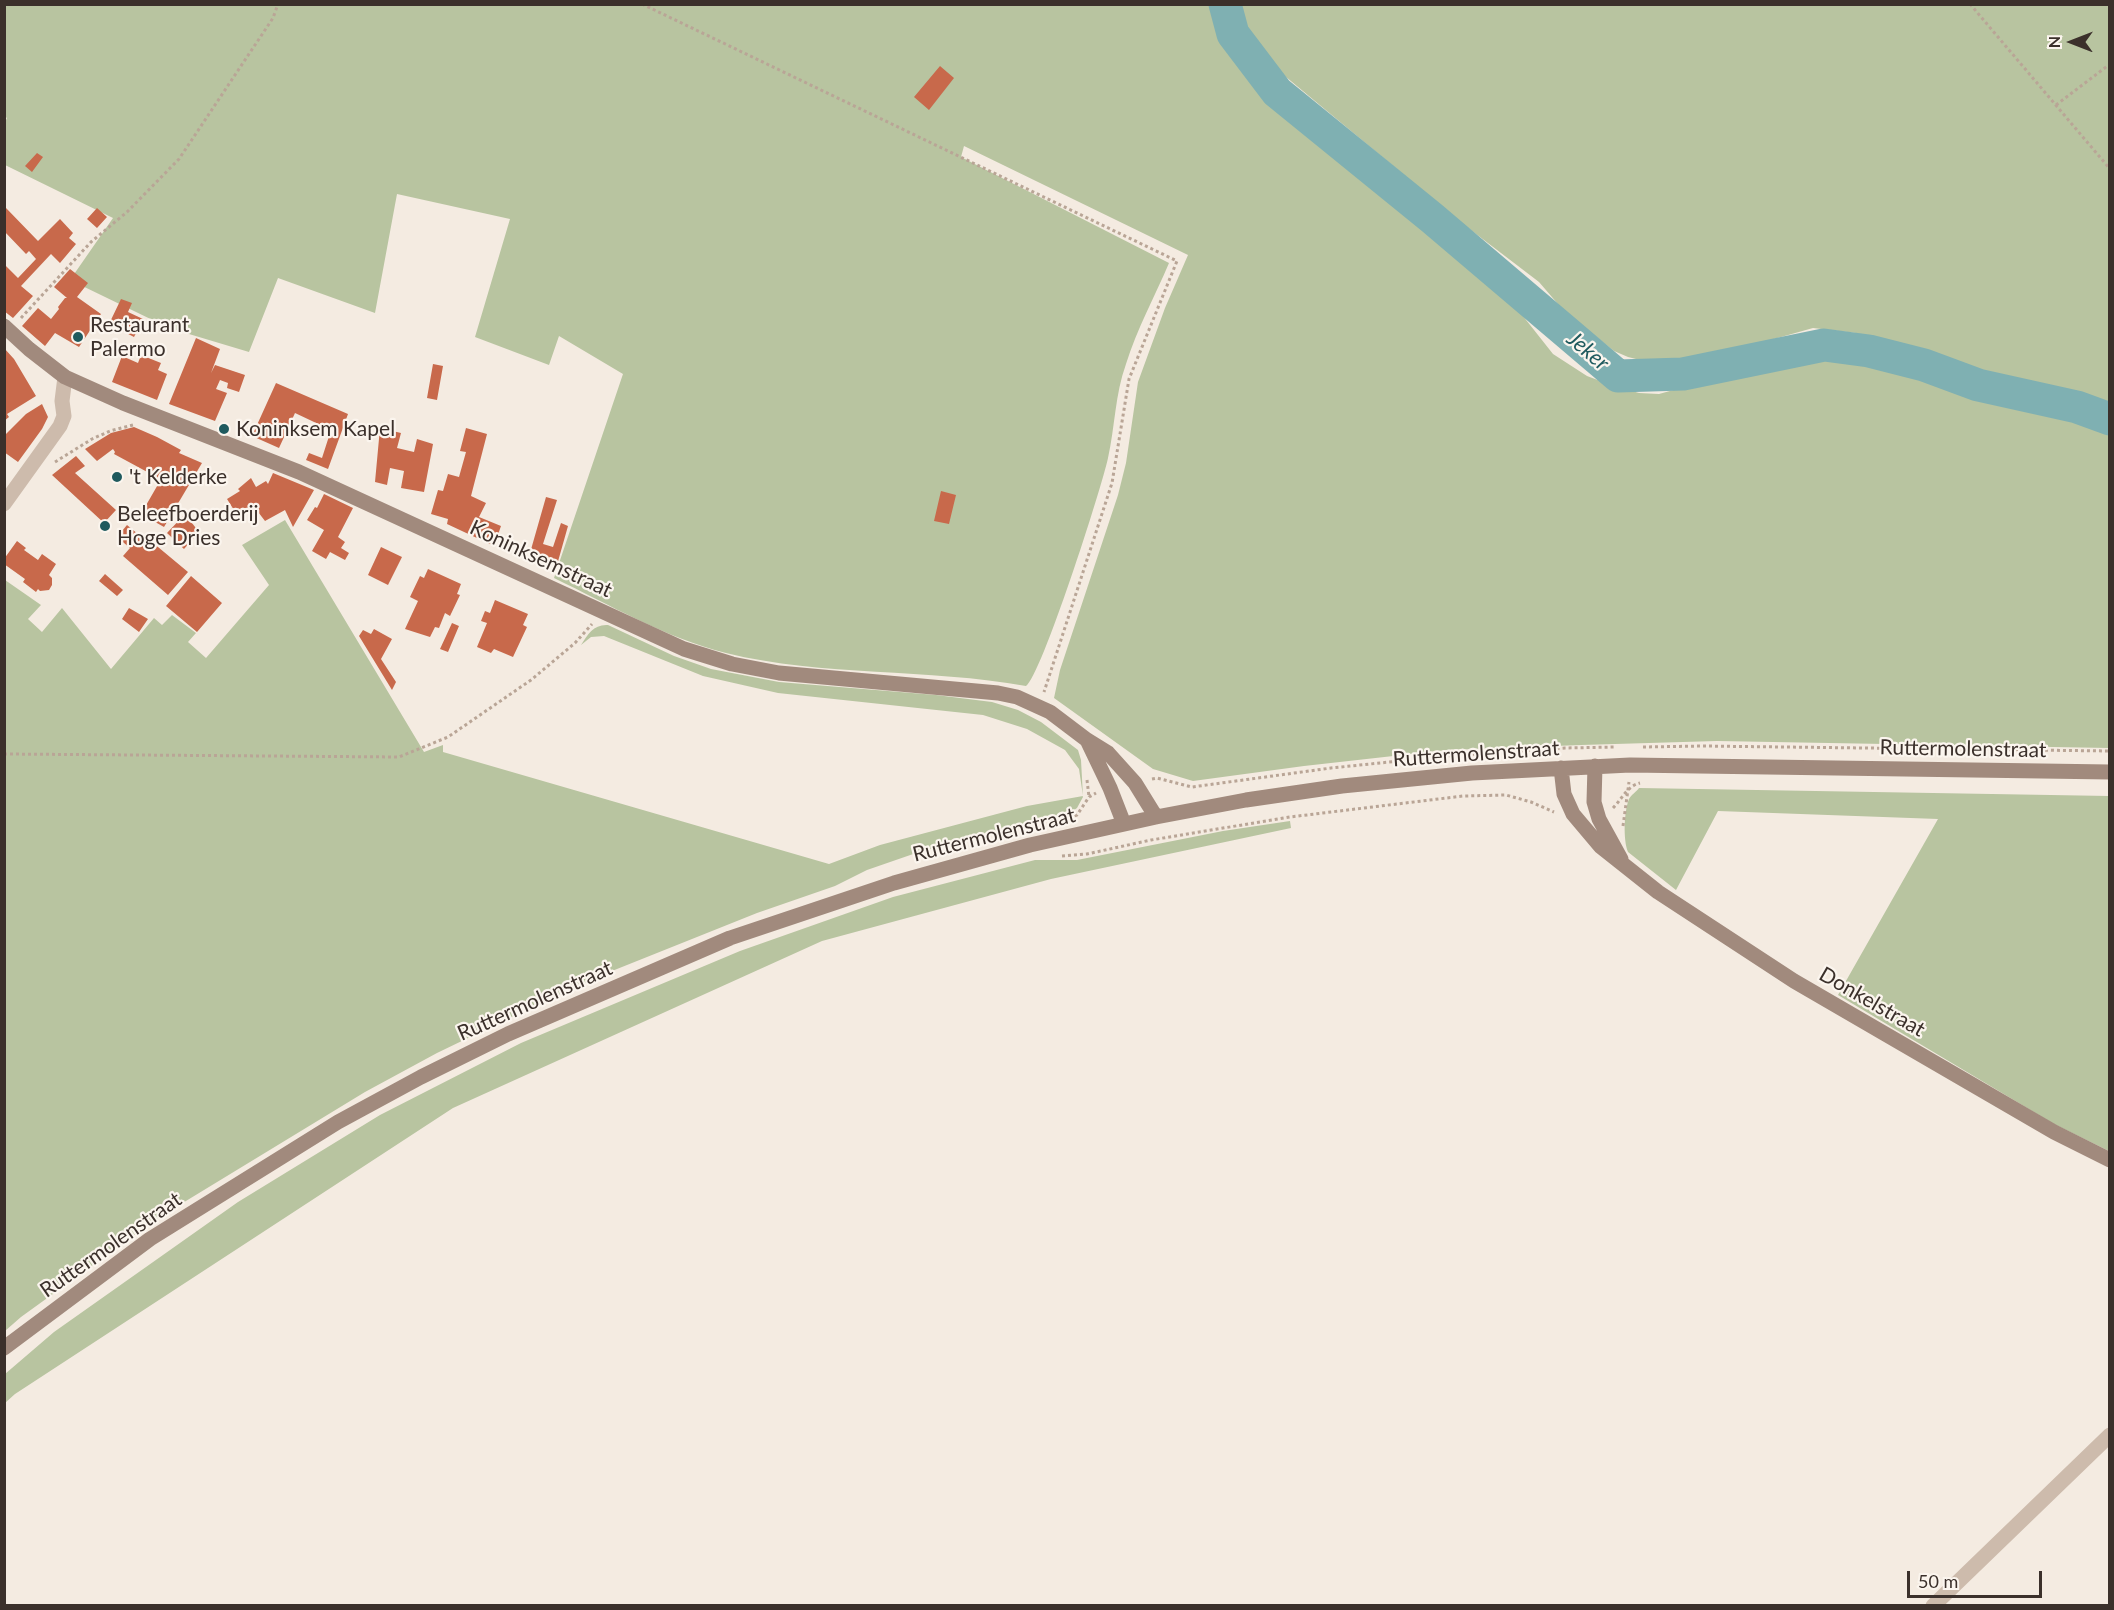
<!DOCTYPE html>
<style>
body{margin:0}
#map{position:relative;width:2114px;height:1610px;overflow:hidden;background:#f4ebe1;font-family:Lato,sans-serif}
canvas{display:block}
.frame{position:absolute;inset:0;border:6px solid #3b302b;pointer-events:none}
.north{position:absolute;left:2042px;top:12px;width:60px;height:60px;-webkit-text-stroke:4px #fbf5ee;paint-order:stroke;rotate:270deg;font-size:16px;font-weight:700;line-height:24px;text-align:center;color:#3b302b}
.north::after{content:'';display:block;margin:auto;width:21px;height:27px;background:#3b302b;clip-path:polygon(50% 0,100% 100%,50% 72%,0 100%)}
.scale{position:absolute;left:1907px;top:1571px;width:135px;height:27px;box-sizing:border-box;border:3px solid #3b302b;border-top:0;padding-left:8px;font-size:18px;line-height:21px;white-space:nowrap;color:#3b302b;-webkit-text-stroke:4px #fbf5ee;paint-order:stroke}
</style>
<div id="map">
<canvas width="2114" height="1610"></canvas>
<div class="frame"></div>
<div class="north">N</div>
<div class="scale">50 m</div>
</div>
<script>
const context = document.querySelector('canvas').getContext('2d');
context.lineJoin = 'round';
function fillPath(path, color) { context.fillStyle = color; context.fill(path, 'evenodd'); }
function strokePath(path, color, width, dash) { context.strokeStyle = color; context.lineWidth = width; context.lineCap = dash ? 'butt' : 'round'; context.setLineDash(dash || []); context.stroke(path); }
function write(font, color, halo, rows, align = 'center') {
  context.font = font + ' Lato,sans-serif'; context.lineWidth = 4.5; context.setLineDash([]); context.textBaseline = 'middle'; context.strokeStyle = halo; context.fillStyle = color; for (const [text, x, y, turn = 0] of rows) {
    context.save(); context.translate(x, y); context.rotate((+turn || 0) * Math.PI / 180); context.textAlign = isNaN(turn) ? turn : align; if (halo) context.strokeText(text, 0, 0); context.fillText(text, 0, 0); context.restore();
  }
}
fillPath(new Path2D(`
 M1238 4 2109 5V410L2088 400 2013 382 1938 356 1856 333 1813 328 1710 357 1656 364 1628 357 1614 351 1564 311 1539 282 1463 224 1274 67 1244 31 1237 13Z
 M4 5H1212L1216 22 1245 74 1273 107 1436 240 1519 311 1553 354 1587 376 1611 385 1639 393 1659 394 1782 360 1815 355 1870 362 1965 392 2109 430V748L1717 741 1581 745 1447 750 1304 766 1193 781 1153 769 1054 698 1060 670 1118 495 1126 463 1138 382 1165 308 1188 255 964 146 961 157 1169 263C1155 296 1137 329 1126 364 1115 394 1115 427 1108 458 1102 487 1041 677 1026 686 927 668 824 677 726 653 666 638 610 605 554 578L623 374 559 336 549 365 475 337 510 219 397 194 375 313 278 278 249 352 169 328 70 280 113 218 5 165V122L7 118 4 116Z
 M285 520 424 752 443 745V752L829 864 880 845 1027 806 1083 796 1079 769 1065 750 1027 729 983 715 778 693 703 676 604 636 591 637 581 645C588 634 594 624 608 625L674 656 711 669 779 682 936 695 992 702 1018 710 1041 722 1078 750 1081 760 1083 797 1077 808 1067 815 919 852 867 870 835 886 757 913 607 973 524 1011 437 1053 365 1092 158 1218 21 1317 5 1331V580L41 605 28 619 42 632 62 608 111 669 154 618 162 625 172 615 196 633 188 642 206 658 269 585 242 545Z
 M1639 788 2109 796V1151L2054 1124 1838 995 1938 819 1718 811 1676 890 1628 852C1623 840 1624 811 1629 799 1631 795 1637 791 1639 788Z
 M1290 821 1291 828 1051 879 822 941 453 1108 15 1394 5 1403V1374L54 1332 238 1202 380 1115 521 1043 740 951 893 897 1035 860H1077L1223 831Z`), '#b8c4a0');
strokePath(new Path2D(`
 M1225 4 1233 34 1277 92 1432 218 1618 376 1683 374 1824 345 1869 351 1924 365 1978 385 2077 407 2110 419`), '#7fb0b2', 33);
fillPath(new Path2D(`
 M940 66 954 78 929 110 914 97Z
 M37 153 43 157 32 172 25 166Z
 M6 208 38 241 60 219 73 233 69 238 76 244 60 263 51 254 21 286 33 296 13 318 4 311V264L18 278 36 259 29 251 26 254 4 231V210Z
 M97 208 107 217 97 228 87 219Z
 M70 269 88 283 77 297 101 314 79 347 55 333 45 346 22 326 38 308 51 319 59 309 58 307 65 298H67L54 287Z
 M121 299 132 303 128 312 143 319 134 337 109 324Z
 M196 338 220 349 211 373 215 365 245 375 239 392 227 388 228 383 220 380 216 389 227 393 215 421 169 404Z
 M4 348 14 359 36 396 7 414 9 417 4 421Z
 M141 355 161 363 158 370 167 374 157 400 112 382 122 356 138 363Z
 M433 364 443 366 437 400 427 398Z
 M276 383 348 414 328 469 306 460 309 453 322 458 331 430 295 413 279 448 252 436Z
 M42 404 48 417 42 429 18 462 4 452V436L26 414Z
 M134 427 157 437 181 450 179 453 202 463 164 527 141 514 160 481 150 475 151 474 114 454 115 452 113 449 97 461 85 449 111 433Z
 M380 428 401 433 397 448 414 452 417 439 433 444 424 492 401 488 404 471 390 468 387 485 375 482Z
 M466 428 487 434 471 496 486 503 479 517 501 526 494 546 447 524 448 519 431 514 438 490 443 491 448 474 459 477 466 452 460 451Z
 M76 456 85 466 75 473 116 510 104 523 52 475Z
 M273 473 314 490 293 527 285 510 265 521 255 508 239 518 227 499 240 491 238 489 251 478 256 487 266 481 268 484Z
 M941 491 956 495 949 524 934 521Z
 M324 494 353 508 338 537 345 542 341 548 349 553 345 560 330 552 326 559 312 551 324 530 307 520 315 507 317 508Z
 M546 497 557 500 543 544 553 547 561 523 568 526 555 572 528 560Z
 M185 514 199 532 184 549 167 533Z
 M127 525 150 544 152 542 188 572 168 595 123 556 130 548 117 537Z
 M17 541 26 548 24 550 38 560 42 554 56 564 49 575 52 578V585L49 590 40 591 38 589 36 592 23 582 25 579 4 564V559Z
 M381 547 402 557 388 585 368 575Z
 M428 569 461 584 457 594 460 595 450 616 445 613 439 628 435 627 430 637 405 629 418 601 410 597 420 576 424 578Z
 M105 574 123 590 117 596 99 581Z
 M191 576 222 603 197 632 166 606Z
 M495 600 528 614 523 625 527 627 513 657 494 649 491 653 477 647 487 623 481 621 485 611 490 613Z
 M129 608 148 619 139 632 122 619Z
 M452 623 459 626 448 652 440 649Z
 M374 629 392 639 381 659 396 682 392 690 359 636 363 630 371 634Z`), '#c8694b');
strokePath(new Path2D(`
 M642 4 1177 261 1129 379 1112 483 1044 692
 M1970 4 2110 169
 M2056 105 2110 64
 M21 318 91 242 127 212 179 159 273 18 278 4
 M55 462 92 439 110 431 133 425
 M1643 747 1702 746 2110 751
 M4 754 399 757 448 737 531 680 575 643 592 624
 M1152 779 1157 778 1192 787 1331 768 1448 756 1565 748 1616 747
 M1087 780 1089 797
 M1613 808C1622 799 1627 786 1640 783
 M1069 818 1077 815 1089 797 1096 793
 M1623 826 1629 782
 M1062 856 1087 854 1151 840 1290 817 1463 796 1506 795 1531 802 1554 812`), '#b9a596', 3, [3, 3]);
strokePath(new Path2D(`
 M4 504 60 426 64 416 62 401 65 377
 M1933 1606 2110 1435`), '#cdbbac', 15);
strokePath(new Path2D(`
 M4 326 29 349 65 377 123 403 299 472 684 649 732 664 779 673 998 693 1017 697 1050 712 1087 740 1108 753 1135 783 1156 817
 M1087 740 1110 788 1124 824
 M1595 766 1594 802 1599 819 1621 859
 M1561 768 1564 794 1573 814 1600 846 1658 892 1794 981 2054 1132 2110 1160
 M4 1348 150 1239 338 1122 421 1077 508 1034 730 938 894 883 1030 845 1156 817 1246 800 1342 786 1472 773 1630 765 2110 772`), '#a18a7d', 15);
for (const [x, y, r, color] of [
 [78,337,6,"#1f5a5e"],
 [224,429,6,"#1f5a5e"],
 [117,477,6,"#1f5a5e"],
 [105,526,6,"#1f5a5e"]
]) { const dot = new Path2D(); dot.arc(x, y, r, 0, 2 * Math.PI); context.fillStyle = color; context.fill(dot); strokePath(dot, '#fbf5ee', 2); }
write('21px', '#3b302b', '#fbf5ee', [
 ["Restaurant",90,325],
 ["Palermo",90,349],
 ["Koninksem Kapel",236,429],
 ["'t Kelderke",129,477],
 ["Beleefboerderij",117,514],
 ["Hoge Dries",117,538]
], 'left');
write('21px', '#3b302b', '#fbf5ee', [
 ["Koninksemstraat",541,559,25],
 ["Ruttermolenstraat",1963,749,1],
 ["Ruttermolenstraat",1476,754,-4],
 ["Ruttermolenstraat",994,835,-14],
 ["Ruttermolenstraat",535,1001,-24],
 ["Donkelstraat",1872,1002,30],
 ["Ruttermolenstraat",111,1245,-35]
]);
write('italic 22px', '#1f5a5e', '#fbf5ee', [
 ["Jeker",1588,351,40]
]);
</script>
